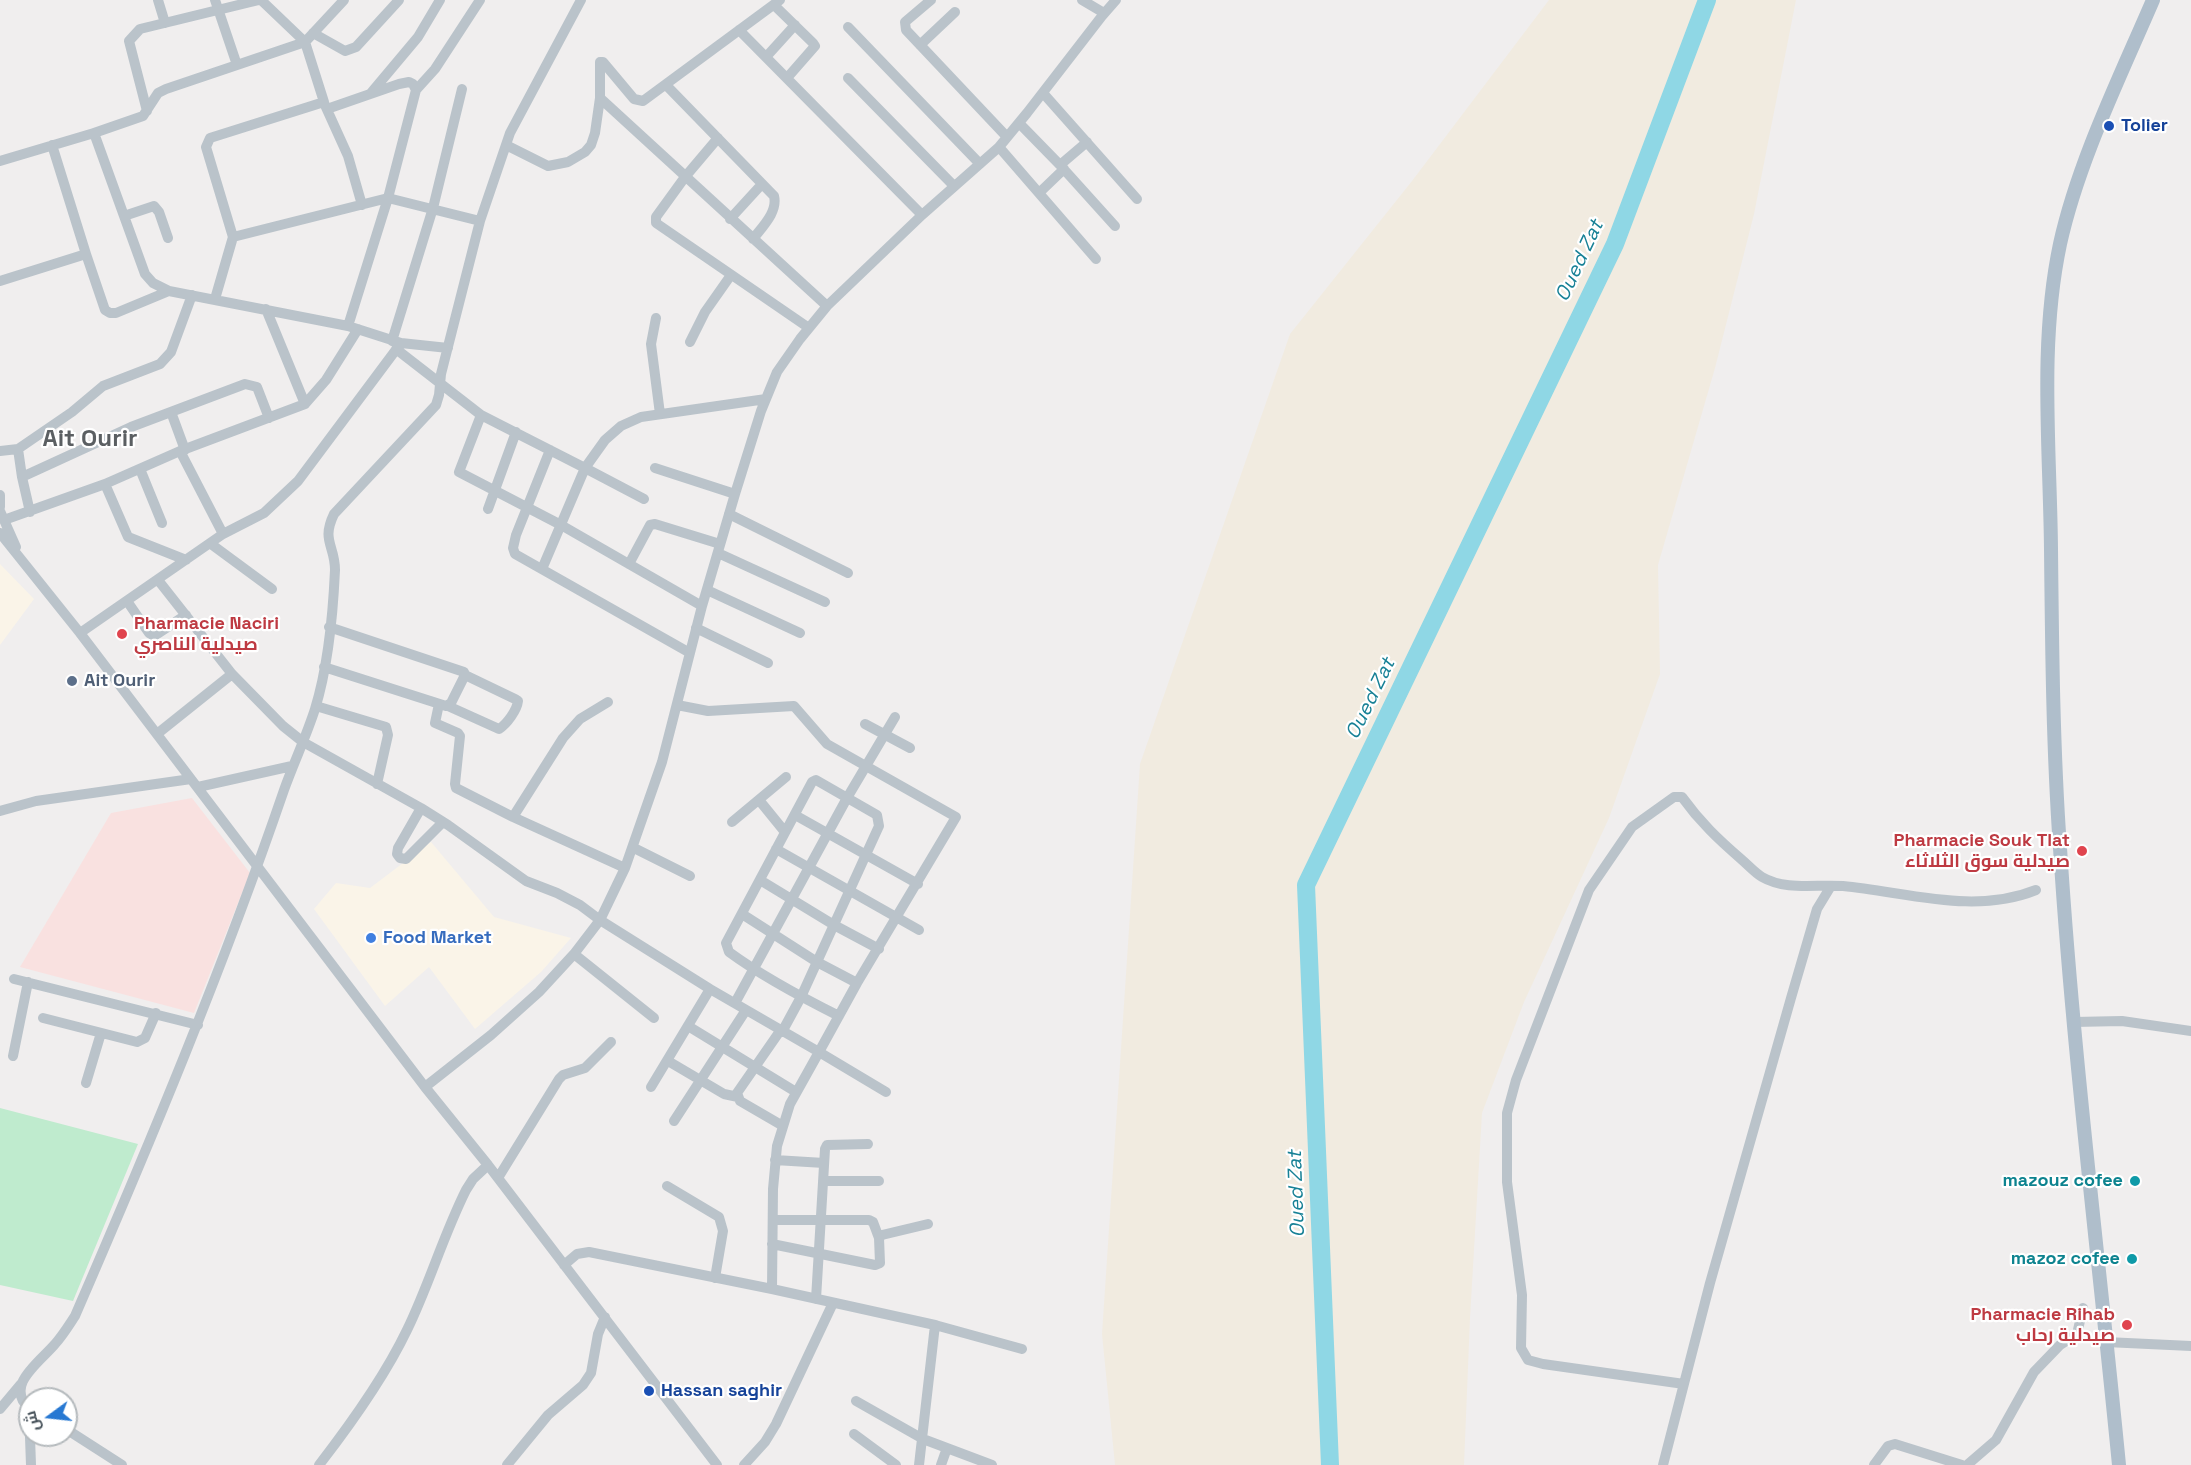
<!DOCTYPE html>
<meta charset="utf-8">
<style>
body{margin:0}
#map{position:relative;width:2191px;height:1465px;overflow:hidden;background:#f0eeee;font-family:"Space Grotesk",Cairo,sans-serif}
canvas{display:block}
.north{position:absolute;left:18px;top:1387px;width:60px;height:60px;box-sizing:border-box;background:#fff;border:2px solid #b5babd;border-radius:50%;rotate:255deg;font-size:16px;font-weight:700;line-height:24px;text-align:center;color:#47525a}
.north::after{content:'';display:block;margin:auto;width:21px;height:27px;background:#2778d2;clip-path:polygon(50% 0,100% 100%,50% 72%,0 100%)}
</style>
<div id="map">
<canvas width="2191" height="1465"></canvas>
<div class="north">ش</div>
</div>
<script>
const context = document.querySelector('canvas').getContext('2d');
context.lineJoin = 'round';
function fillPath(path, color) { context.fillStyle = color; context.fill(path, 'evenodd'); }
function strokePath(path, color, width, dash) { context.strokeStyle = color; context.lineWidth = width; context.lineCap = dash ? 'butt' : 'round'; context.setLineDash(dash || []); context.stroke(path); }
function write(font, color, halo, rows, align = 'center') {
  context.font = font + ' "Space Grotesk",Cairo,sans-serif'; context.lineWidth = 4.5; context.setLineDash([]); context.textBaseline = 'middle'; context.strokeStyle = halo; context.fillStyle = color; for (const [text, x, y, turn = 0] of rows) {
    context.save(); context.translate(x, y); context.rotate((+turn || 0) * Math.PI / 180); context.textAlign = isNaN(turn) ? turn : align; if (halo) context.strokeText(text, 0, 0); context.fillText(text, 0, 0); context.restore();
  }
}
fillPath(new Path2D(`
 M0 564 34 599 0 645Z
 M431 842 494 917 571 938 541 972 475 1029 429 967 385 1006 314 909 336 883 370 888Z`), '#faf4e8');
fillPath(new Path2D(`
 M192 798 250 873 194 1013 20 967 111 813Z`), '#f9e1e0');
fillPath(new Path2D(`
 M0 1108 138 1144 73 1301 0 1285Z`), '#bfebce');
fillPath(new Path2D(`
 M1549 0H1796L1754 214 1715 368 1658 565 1660 674 1609 818 1524 1002 1482 1113 1470 1318 1464 1465H1115L1102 1334 1140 764 1290 334 1412 181Z`), '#f1ebe0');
strokePath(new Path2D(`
 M1330 1465 1306 885 1615 244 1707 0`), '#8fd7e5', 18);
strokePath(new Path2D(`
 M158 0 165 23
 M215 0 237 65
 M931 0 905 22 906 30 1007 137
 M1082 0 1104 13
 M774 5 813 43 815 46 787 78
 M848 27 980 164
 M739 30 922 215
 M313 33 345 51 356 47 399 0
 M920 45 955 12
 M766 57 795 25
 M848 78 954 186
 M666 85 774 196C778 212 762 227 753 239
 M416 90 435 69 480 0
 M371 93 418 37 440 0
 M1043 93 1137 199
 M600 98 827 306
 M324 103 348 156 362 205
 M327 109 399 84 409 82 413 84 416 90 388 198 348 326
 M147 111 129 41 140 29 259 0
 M1019 123 1060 165 1115 226
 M94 133 145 274 153 283 169 291 348 326 401 343 448 348
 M718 138 685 177 656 217V223L809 328
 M52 145 86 254
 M506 145 548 166 568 162 585 152 591 145 595 133 600 98V62H603L634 99 643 101 780 0
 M999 147 1096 259
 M0 161 94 133 143 116 158 93 166 89 305 42 344 0
 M1060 165 1087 142
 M1039 193 1064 169
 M124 216 154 206 159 212 168 238
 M730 219 762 184
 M233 237 388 198 480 221
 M0 281 86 254 105 310 110 313H116L169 291
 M215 299 233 237 206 147 210 138 324 102 305 42 261 0
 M266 309 305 404
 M656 318 651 344 660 414
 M392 341 433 208 462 89
 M690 342 705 312 731 275
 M396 349 481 415 585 468 605 440 621 426 641 417 766 399
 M171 412 185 450
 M481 415 459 472 561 525 702 606
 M18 449 22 477 30 512
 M550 450 516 535 513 548 515 554 690 653
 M0 451 18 449 72 412 103 386 160 364 171 352 192 295
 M180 451 223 534
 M655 468 735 494
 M140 469 162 523
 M22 477 131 427 245 384 257 387 269 418
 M105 484 128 537 186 560
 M0 495V507
 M488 509 516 432
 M0 511 16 547
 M729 514 848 573
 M4 520 105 484 180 451 305 404 326 380 358 329
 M0 533 80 633 425 1087 488 1165 717 1465
 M211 544 272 589
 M718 553 825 602
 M629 564 650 525 655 524 720 544
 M542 569 585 468 644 499
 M158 580 232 674 283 726 303 742 421 808 448 825 526 881 557 893 580 905 600 920 710 989 819 1052 790 1104 777 1146 773 1189 772 1289
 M707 590 800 633
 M127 601 149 633 154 636 186 615
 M696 628 768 663
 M80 633 223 534 264 513 298 481 401 343
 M324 667 446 706 451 703 465 675 464 672 329 627
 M439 704 435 723 458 733 460 736 455 784 456 788 513 817 625 868
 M677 705 708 711 794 706 827 744 956 817 857 983 819 1052 886 1092
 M316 706 386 727 388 735 377 784
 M448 706 499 729C507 724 517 710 518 701L515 699 465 675
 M865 724 910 748
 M157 734 232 674
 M198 787 292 766
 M759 800 785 832
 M421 808 398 848 397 854 400 858 406 859 443 822
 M0 811 36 801 191 779
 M795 815 918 884
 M513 817 563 738 580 719 608 702
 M732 822 786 777
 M634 848 690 876
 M776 849 919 930
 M760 880 834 925 879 949
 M742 914 817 962 857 983
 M574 954 654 1018
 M14 979 198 1025
 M735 1003 847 798 895 717
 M43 1018 137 1042 145 1038 156 1013
 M2074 1022 2122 1021 2191 1031
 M688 1026 796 1092
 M780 1031 737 1093 740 1101 783 1126
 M782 1032 801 997 879 826 877 815 816 780 812 782 726 943 729 952C763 977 801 997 839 1016
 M13 1056 28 982
 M668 1061 724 1094 738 1097
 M86 1083 101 1033
 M425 1087 491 1035 539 992 574 954 600 920 625 868 662 762 702 606 735 494 761 411 777 372 800 339 827 306 922 215 999 147 1027 113 1102 16 1116 0
 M651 1087 710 989
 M674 1121 746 1010
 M775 1160 824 1163
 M498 1178 559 1079 563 1075 585 1068 611 1042
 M823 1181H879
 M667 1186 719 1217 723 1231 715 1278
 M773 1220H869L873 1222 879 1238
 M772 1244 875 1265 880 1263 879 1238 882 1235 928 1224
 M564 1265 577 1254 589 1252 772 1289 935 1325 919 1465
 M816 1299 825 1149 827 1145 868 1144
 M935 1325 1022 1349
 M2106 1342 2191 1346
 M1684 1384 1543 1364 1528 1360 1521 1348 1522 1295 1507 1182V1113L1516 1080 1589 890 1632 827 1674 797H1682C1700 822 1718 839 1741 859 1748 865 1755 873 1762 877 1786 891 1816 884 1843 886 1907 892 1974 915 2036 890
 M856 1401 923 1439 992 1465
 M0 1409 21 1384
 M29 1409 31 1465
 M30 1409C3 1386 40 1362 55 1344 63 1335 69 1325 75 1316 150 1143 223 968 284 790 294 762 306 737 315 709 328 667 333 614 335 570 335 545 321 541 334 514L436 405 439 395 441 374 480 221 510 133 581 0
 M66 1429 122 1465
 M854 1434 896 1465
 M319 1465C350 1425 385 1376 407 1330 429 1285 443 1236 466 1190L473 1179 488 1165
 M507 1465 548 1415 583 1385 591 1373 598 1334 605 1317
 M744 1465 765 1442 776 1424 833 1303
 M941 1465 947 1448
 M1663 1465 1710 1283 1791 998 1817 909 1831 886
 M1874 1465 1888 1446 1895 1444 1962 1465
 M1967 1465 1996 1440 2034 1372 2060 1345 2077 1334 2083 1308`), '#bac3ca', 10);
strokePath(new Path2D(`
 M2119 1465C2099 1259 2073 1054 2060 848 2053 749 2052 649 2051 549 2050 448 2039 343 2060 244 2078 162 2120 77 2153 0`), '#afbecb', 14);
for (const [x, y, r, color] of [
 [2109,126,6,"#1a4fb4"],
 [122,634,6,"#e0444e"],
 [72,681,6,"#5c6f8a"],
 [2082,851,6,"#e0444e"],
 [371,938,6,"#3f7fe0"],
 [2135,1181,6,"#0f9aa8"],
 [2132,1259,6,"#0f9aa8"],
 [2127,1325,6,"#e0444e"],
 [649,1391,6,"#1a4fb4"]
]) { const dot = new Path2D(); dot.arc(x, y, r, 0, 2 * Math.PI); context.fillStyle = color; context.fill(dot); strokePath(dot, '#fff', 2); }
write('bold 18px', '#164399', '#fff', [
 ["Tolier",2121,126],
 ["Hassan saghir",661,1391]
], 'left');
write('bold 18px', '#be3a42', '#fff', [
 ["Pharmacie Naciri",134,624,"left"],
 ["صيدلية الناصري",134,645,"left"],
 ["Pharmacie Souk Tlat",2070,841],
 ["صيدلية سوق الثلاثاء",2070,862],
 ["Pharmacie Rihab",2115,1315],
 ["صيدلية رحاب",2115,1336]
], 'right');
write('bold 18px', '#4e5e75', '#fff', [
 ["Ait Ourir",84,681]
], 'left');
write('bold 18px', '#366cbe', '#fff', [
 ["Food Market",383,938]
], 'left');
write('bold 18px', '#0d838f', '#fff', [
 ["mazouz cofee",2123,1181],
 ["mazoz cofee",2120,1259]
], 'right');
write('italic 20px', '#178196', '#fff', [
 ["Oued Zat",1580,261,-65],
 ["Oued Zat",1371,699,-64],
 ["Oued Zat",1297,1194,-92]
]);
write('bold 24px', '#5b5f62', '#fff', [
 ["Ait Ourir",90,439]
]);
</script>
